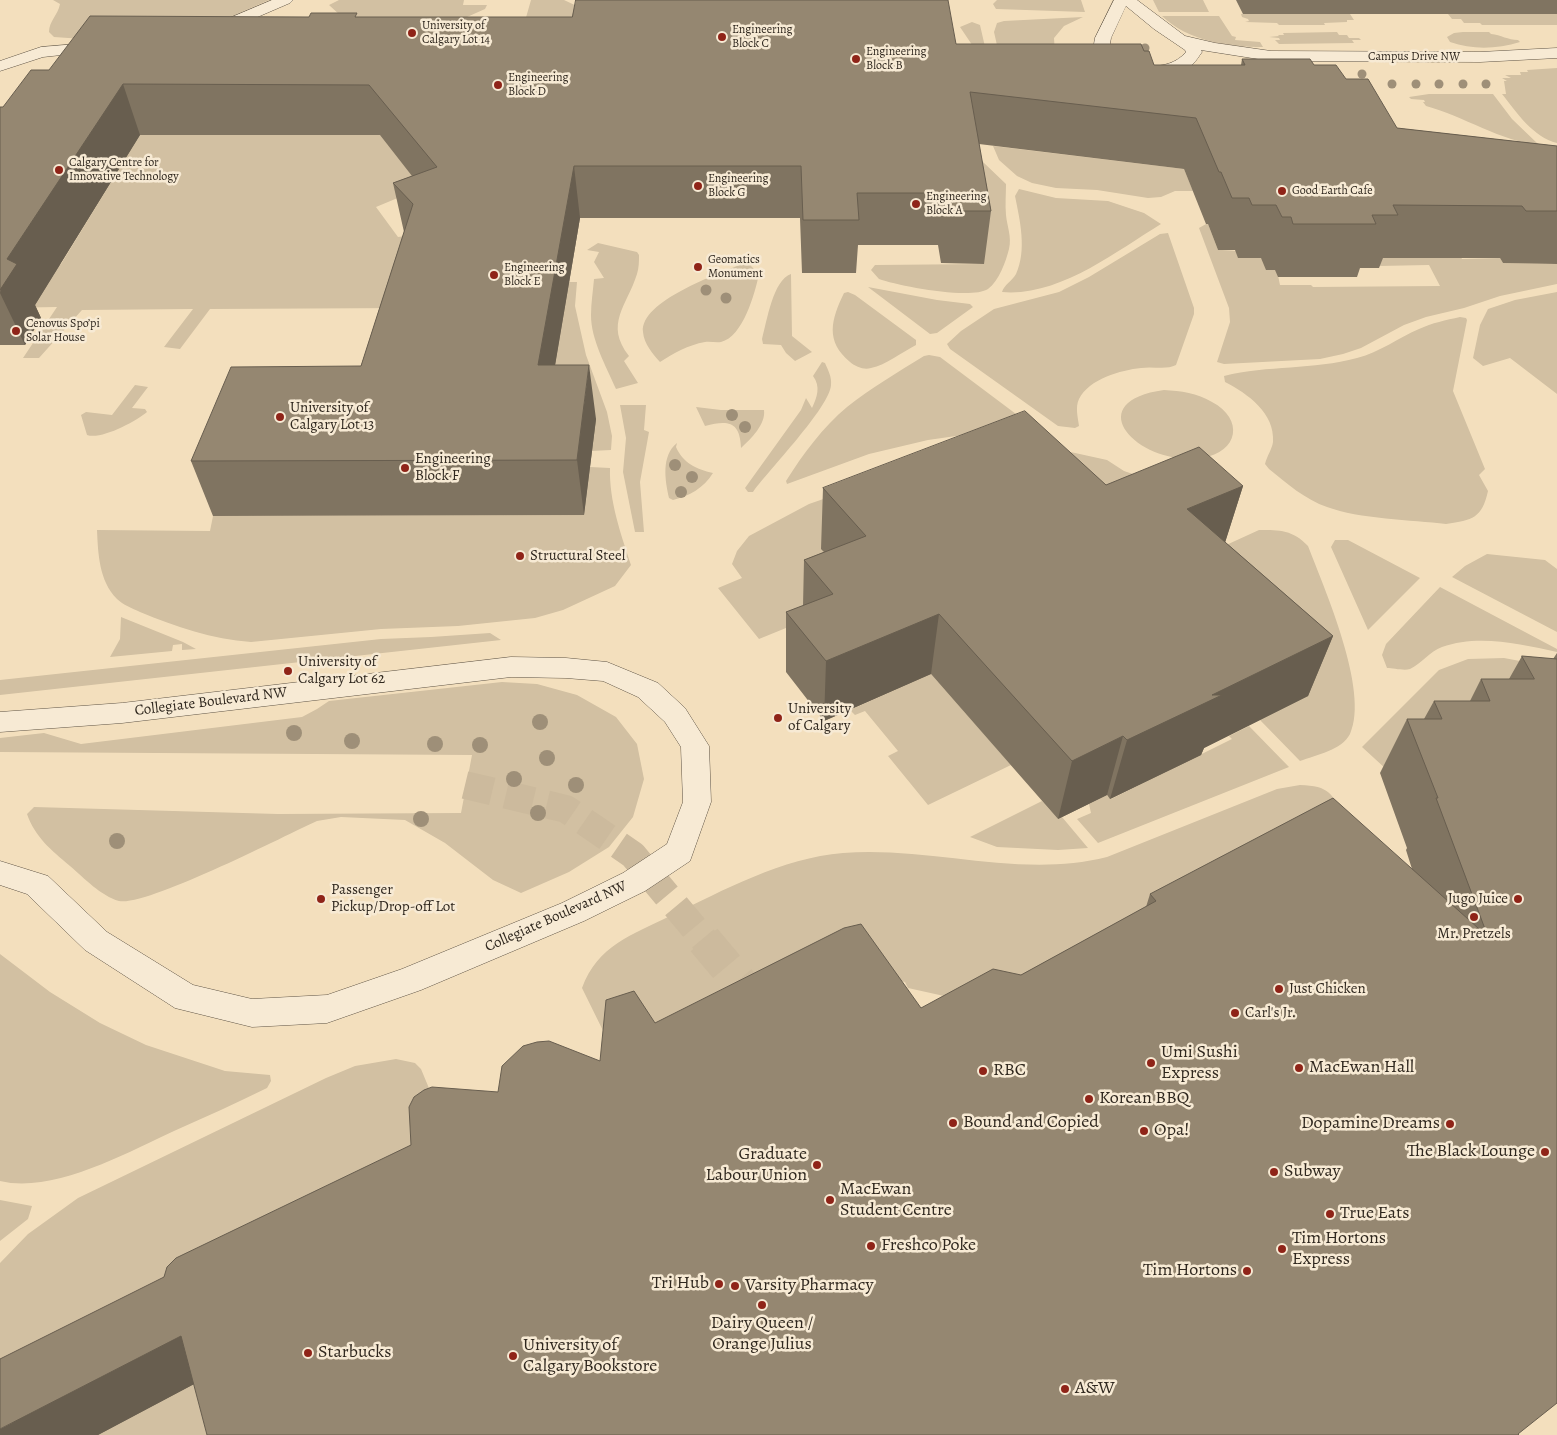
<!DOCTYPE html>
<meta charset="utf-8">
<style>
body{margin:0}
canvas{display:block;background:#f3dfbd}
</style>
<canvas width="1557" height="1435"></canvas>
<script>
const context = document.querySelector('canvas').getContext('2d');
context.lineJoin = 'round';
function fillPath(path, color) { context.fillStyle = color; context.fill(path, 'evenodd'); }
function strokePath(path, color, width, dash) { context.strokeStyle = color; context.lineWidth = width; context.lineCap = dash ? 'butt' : 'round'; context.setLineDash(dash || []); context.stroke(path); }
function write(font, color, halo, rows, align = 'center') {
  context.font = font + ' Alegreya,serif'; context.lineWidth = 5; context.setLineDash([]); context.textBaseline = 'middle'; context.strokeStyle = halo; context.fillStyle = color; for (const [text, x, y, turn = 0] of rows) {
    context.save(); context.translate(x, y); context.rotate((+turn || 0) * Math.PI / 180); context.textAlign = isNaN(turn) ? turn : align; if (halo) context.strokeText(text, 0, 0); context.fillText(text, 0, 0); context.restore();
  }
}
fillPath(new Path2D(`
 M53 0H269L221 21 83 39 54 37 49 32C49 21 58 15 60 4Z
 M339 0H464L463 5H487L485 9 458 21 355 20 341 16 329 5Z
 M531 0H564L598 16 525 21Z
 M997 0H1081L1085 12 996 9 993 4Z
 M1153 0H1203L1209 12H1159Z
 M1241 14H1350L1354 20H1347V22L1324 23 1325 25H1279L1277 23 1245 22 1249 21 1248 19 1242 17Z
 M1448 14H1557V25H1482L1480 23H1464L1461 19H1452Z
 M1162 16H1219L1232 36 1236 37 1235 40 1260 42 1263 47C1228 47 1188 41 1162 16Z
 M1083 17 1064 26 1054 38 1055 53 1001 63 994 32 997 23 1004 21Z
 M972 22 980 25 991 73 960 27Z
 M1337 32 1339 35H1347L1349 38H1359L1361 40H1352L1354 43 1279 44 1275 40H1280L1279 38 1269 37 1279 36 1278 35H1284L1283 33Z
 M1463 32H1489L1491 34C1501 35 1508 40 1518 40L1520 42C1497 49 1473 50 1450 42L1447 37 1454 33Z
 M1557 68V143C1533 137 1517 113 1502 94H1506L1504 81H1507L1502 78H1511L1505 75H1521L1520 72H1528L1527 70Z
 M1429 94H1493L1512 119 1538 144C1504 143 1461 115 1426 106L1423 102H1425L1424 100 1411 99 1409 97Z
 M377 99 462 116 412 192 376 207 398 237 405 236 409 308 210 309 180 349 164 347 193 309 82 310 39 358H23L57 307 0 308 61 264 140 135H362Z
 M993 146 1184 169 1193 191H1175L1161 197 1148 198 1097 190 1056 188 1032 183 1017 176 999 160Z
 M977 150 983 162 1006 184C1006 194 1005 205 1006 215 1007 226 1012 237 1009 249 1006 261 999 281 988 289 971 300 898 286 879 279L871 270 875 265 984 264Z
 M1019 189 1056 198 1108 201 1144 213 1161 224C1115 252 1059 297 1002 292 1004 285 1012 281 1016 274 1027 250 1020 221 1015 196Z
 M1206 224H1208L1218 250C1238 250 1262 253 1275 269 1278 273 1279 280 1280 285H1311L1313 287 1440 286 1429 265 1378 266 1374 258 1456 247 1462 259 1500 258 1503 263 1557 264V284L1500 296 1464 308 1426 317 1404 325 1361 348 1343 354 1320 359 1224 364 1217 362 1230 322 1229 308 1199 228Z
 M1168 233 1194 308V314L1176 365C1167 370 1152 366 1141 368 1121 370 1089 379 1079 399 1075 407 1078 418 1079 426L1075 428 1058 426 950 349 947 344 961 331 994 309 1059 292 1089 277 1160 234Z
 M598 243 637 252 639 255C639 261 639 268 637 274 627 306 604 324 629 356L624 361 638 383 616 389C606 366 591 340 591 315 591 303 593 291 594 279L604 278 594 262 599 252 587 250Z
 M742 264 750 265 759 274C755 293 743 337 721 342 716 343 710 341 705 342 688 345 674 353 660 362 653 354 644 344 643 332 640 301 718 274 742 264Z
 M791 274 792 336 812 352 795 361 786 353 781 345 763 344 762 339C767 321 773 280 791 274Z
 M569 282H577L575 306 586 355 607 412 612 436 611 450 591 451 546 419Z
 M868 287 937 300 970 304 973 307 937 333 930 334Z
 M848 292 855 295 916 340V345C902 352 886 365 871 368 864 370 856 367 850 362 825 341 831 320 844 293Z
 M1557 292V394L1510 358 1483 366 1473 358 1480 325 1488 309 1515 300Z
 M1460 317 1466 318 1467 320 1453 391 1485 469 1479 475 1488 491C1482 518 1473 520 1446 524 1412 520 1359 519 1327 507 1306 500 1286 483 1269 469L1265 464C1267 456 1272 449 1273 442 1275 413 1248 394 1225 382L1224 376C1268 365 1313 370 1357 358 1380 352 1398 338 1419 329 1432 323 1446 320 1460 317Z
 M929 355 940 357 1028 423 984 432 928 440 869 454 787 484 786 481C803 454 823 427 847 407 871 388 898 372 924 356Z
 M822 362 825 363C828 370 832 377 831 385 830 407 768 471 753 492H748L745 488 750 481 801 410 806 398 812 408C817 397 821 387 813 376Z
 M135 385 148 387 132 408 145 409 147 412C135 422 101 440 87 435L81 415 86 412 112 415Z
 M1164 390C1181 391 1197 393 1212 402 1244 419 1239 452 1202 458 1139 467 1077 402 1164 390Z
 M620 405H646L644 430 649 432 640 482 644 532H635L623 472 626 438Z
 M696 407 721 410H764C766 424 751 439 741 448 740 421 728 420 705 426Z
 M677 443 676 447C683 463 696 469 713 473 704 488 689 496 673 500L669 498C665 480 661 456 677 443Z
 M1066 451 1107 460 1124 471 1154 481 822 549 862 597 759 639 718 588 742 578 732 564 737 551 749 536 809 504 881 479Z
 M590 467 610 468C609 501 621 534 631 565L615 586 563 610 535 618 458 626 381 629 251 642C212 639 176 627 140 612 132 608 123 605 117 599 99 581 98 553 97 530L210 531 213 516 584 515Z
 M1259 530C1280 530 1293 530 1308 546 1324 588 1370 691 1350 734 1342 750 1316 755 1300 761L1260 720 1224 546Z
 M1335 540H1348L1420 578 1368 630 1331 547Z
 M1487 554 1545 560 1557 569V632L1452 577 1465 566Z
 M1440 587 1557 649V652C1521 644 1478 634 1442 647 1430 651 1421 664 1410 669 1404 671 1393 668 1387 668L1382 655 1386 644Z
 M121 617 183 642 196 649 182 650V644L173 645 172 651 110 657 120 639Z
 M490 633 501 640 0 695V680L381 639 431 637Z
 M1504 658 1557 668 1386 769 1362 747 1439 670 1468 659Z
 M931 674 1011 765 928 805 888 756 898 751 865 711 855 715 850 710Z
 M502 682 537 684 577 695 616 717 637 744 644 779 633 817 609 847 569 872 521 893 493 880 445 843 405 820 341 817 317 821C284 836 146 907 119 901 101 896 84 878 70 866 51 850 35 837 27 814L34 807 278 814 461 813 472 755 0 752V738L44 733 81 744 302 717 317 709 329 701Z
 M1249 726 1289 767 1098 843 1077 819 1091 813 1089 804 1106 795 1111 799 1232 739 1229 736Z
 M1300 785C1329 786 1334 793 1342 820L1306 834 971 1002 908 988 905 982 867 973 614 1053 582 988C598 945 632 935 670 916 724 890 782 858 843 853 931 846 1020 879 1107 857L1277 789Z
 M1042 801 1058 819 1062 817 1088 848 1058 850 997 847 970 837Z
 M0 954 50 992 100 1023 146 1045 225 1071 270 1075 271 1081 267 1088C237 1103 205 1117 174 1131 126 1153 53 1194 0 1181Z
 M396 1059 415 1063 421 1069 448 1134 0 1408V1263L28 1234 78 1198 326 1078 355 1066Z
 M0 1200 32 1206 28 1219 0 1241Z
 M217 1372 234 1435H98Z`), '#d2c0a2');
strokePath(new Path2D(`
 M465 785 566 809 633 855 705 941`), '#ccba9d', 28, [28, 14]);
strokePath(new Path2D(`
 M704 940 762 1009`), '#ccba9d', 35, [35, 18]);
const minor = new Path2D(`
 M272 0H293L290 3 218 34H206L204 31 206 28Z
 M1114 0H1137L1185 36 1215 43 1271 51 1480 52 1557 48V58L1480 62 1271 61 1201 50 1202 52C1199 56 1196 61 1193 64 1168 86 1110 75 1093 50L1095 38ZM1126 6 1154 29 1185 50 1186 52C1168 74 1128 68 1109 49L1111 38Z
 M101 42 107 44 109 47 107 50 43 57 0 71V61L41 47Z
 M511 657 566 658 607 662 658 683 685 708 709 746 711 802 690 861 645 891 584 921 421 990 327 1023 252 1027 175 1008 85 950 27 894 0 885V861L48 876 107 932 193 985 252 999 327 995 402 969 562 903 623 873 667 844 683 802 681 747 665 722 638 697 603 681 566 678 511 677 122 723 0 732V712L122 703Z`);
strokePath(minor, '#605546', 1);
fillPath(minor, '#f7ead4');
context.fillStyle = '#9e8f78';
for (const [x, y, r] of [
 [1145,48,4.5],
 [1362,74,4.5],
 [1392,84,4.5],
 [1416,84,4.5],
 [1439,84,4.5],
 [1463,84,4.5],
 [1486,84,4.5],
 [706,290,5.5],
 [726,298,5.5],
 [732,415,6],
 [745,427,6],
 [675,465,6],
 [692,477,6],
 [681,492,6],
 [540,722,8],
 [294,733,8],
 [352,741,8],
 [435,744,8],
 [480,745,8],
 [547,758,8],
 [514,779,8],
 [576,785,8],
 [538,813,8],
 [421,819,8],
 [117,841,8]
]) { context.beginPath(); context.arc(x, y, r, 0, 2 * Math.PI); context.fill(); }
fillPath(new Path2D(`
 M1236 0H1557V14H1243Z
 M309 17H358L956 44 1144 51 1154 65H1241L1242 59 1314 65 1346 79 1397 128 1557 146V264L1503 263 1500 258H1383L1379 268H1360L1357 277H1278L1275 270H1266L1261 258H1238L1235 250H1218L1208 224H1206L1184 169 979 144 991 211 984 264 941 263 938 245H858L856 273H802L800 218H580L555 365 596 419 584 515 213 516 191 461 361 366 404 232 393 183 412 176 380 135H140L35 305 41 318 25 345H0V107H3L49 70Z
 M1106 485 1243 486 1225 542 1333 636 1308 696 1204 748 1201 755 1110 799 1107 795 1058 819 931 674 824 721 786 672V612L803 606 804 560 824 552 821 549 823 488Z
 M1557 653V1403L194 1384 98 1435H0L164 1277 411 1145 498 1092 600 1061 655 1023 921 1008 1021 975 1146 907 1150 894 1412 869 1406 850 1407 848 1380 773 1407 719H1424L1434 701H1470L1481 679H1509L1522 656 1553 659Z`), '#807461');
fillPath(new Path2D(`
 M123 84 140 135 35 305 41 318 25 345 0 293 7 259Z
 M574 166 580 218 546 419 538 365Z
 M589 365 596 419 584 515 577 460Z
 M1243 486 1224 546 1187 509Z
 M939 614 931 674 824 721 826 661Z
 M1333 636 1308 696 1204 748 1201 755 1110 799 1127 740 1212 695Z
 M1123 736 1107 795 1058 819 1072 761Z
 M181 1336 217 1372 98 1435H0V1429Z`), '#685e4f');
const building = new Path2D(`
 M576 0H948L956 44H1141L1144 51H1149L1154 65H1245L1242 59H1310L1314 65H1336L1346 79H1368L1397 128 1557 146V211H1526L1522 206 1393 205 1398 215H1372L1376 224H1293L1291 217H1282L1276 205H1252L1249 198H1232L1221 172H1219L1196 118 970 92 991 211H946L943 193H857L859 220H803L801 166H574L538 365H589L577 460 191 461 231 367 361 366 413 204 393 183 437 167 369 85 123 84 7 259 17 264 0 290V107H3L31 70H49L90 16 309 17 311 13H357L355 17H572Z
 M1025 411 1106 485 1199 447 1243 486 1187 509 1333 636 1212 695H1222L1127 740 1123 736 1072 761 939 614 826 661 786 612 833 594 804 560 866 536 823 488Z
 M1522 656 1557 659V1403L1518 1434 1519 1435H207L181 1336 0 1429V1359L164 1277 167 1267 176 1258 411 1145 409 1107 414 1097 424 1090 432 1087 498 1092 502 1066 523 1046 537 1042 549 1041 600 1061 606 1000 634 991 655 1023 844 928 861 924 921 1008 993 969 1021 975 1156 901 1150 894 1333 798 1488 937 1436 798H1438L1407 719H1442L1434 701H1490L1481 679H1534Z`);
fillPath(building, '#958771');
strokePath(building, '#685e4f', 1);
for (const [x, y, r, color] of [
 [412,33,5,"#8f2418"],
 [722,37,5,"#8f2418"],
 [856,59,5,"#8f2418"],
 [498,85,5,"#8f2418"],
 [59,170,5,"#8f2418"],
 [698,186,5,"#8f2418"],
 [1282,191,5,"#8f2418"],
 [916,204,5,"#8f2418"],
 [698,267,5,"#8f2418"],
 [494,275,5,"#8f2418"],
 [16,331,5,"#8f2418"],
 [280,417,5,"#8f2418"],
 [405,468,5,"#8f2418"],
 [520,556,5,"#8f2418"],
 [288,671,5,"#8f2418"],
 [778,718,5,"#8f2418"],
 [321,899,5,"#8f2418"],
 [1518,899,5,"#8f2418"],
 [1474,917,5,"#8f2418"],
 [1279,989,5,"#8f2418"],
 [1235,1013,5,"#8f2418"],
 [1151,1063,5,"#8f2418"],
 [1299,1068,5,"#8f2418"],
 [983,1071,5,"#8f2418"],
 [1089,1099,5,"#8f2418"],
 [953,1123,5,"#8f2418"],
 [1450,1124,5,"#8f2418"],
 [1144,1131,5,"#8f2418"],
 [1545,1152,5,"#8f2418"],
 [817,1165,5,"#8f2418"],
 [1274,1172,5,"#8f2418"],
 [830,1200,5,"#8f2418"],
 [1330,1214,5,"#8f2418"],
 [871,1246,5,"#8f2418"],
 [1282,1249,5,"#8f2418"],
 [1247,1271,5,"#8f2418"],
 [719,1284,5,"#8f2418"],
 [735,1286,5,"#8f2418"],
 [762,1305,5,"#8f2418"],
 [308,1353,5,"#8f2418"],
 [513,1356,5,"#8f2418"],
 [1065,1389,5,"#8f2418"]
]) { const dot = new Path2D(); dot.arc(x, y, r, 0, 2 * Math.PI); context.fillStyle = color; context.fill(dot); strokePath(dot, '#f7ead4', 2); }
write('12px', '#2f271e', '#f7ead4', [
 ["University of",422,26],
 ["Calgary Lot 14",422,40],
 ["Engineering",732,30],
 ["Block C",732,44],
 ["Engineering",866,52],
 ["Block B",866,66],
 ["Engineering",508,78],
 ["Block D",508,92],
 ["Calgary Centre for",69,163],
 ["Innovative Technology",69,177],
 ["Engineering",708,179],
 ["Block G",708,193],
 ["Good Earth Cafe",1292,191],
 ["Engineering",926,197],
 ["Block A",926,211],
 ["Geomatics",708,260],
 ["Monument",708,274],
 ["Engineering",504,268],
 ["Block E",504,282],
 ["Cenovus Spo’pi",26,324],
 ["Solar House",26,338]
], 'left');
write('12px', '#2f271e', '#f7ead4', [
 ["Campus Drive NW",1414,57]
]);
write('15px', '#2f271e', '#f7ead4', [
 ["University of",290,408],
 ["Calgary Lot 13",290,425],
 ["Engineering",415,459],
 ["Block F",415,476],
 ["Structural Steel",530,556],
 ["University of",298,662],
 ["Calgary Lot 62",298,679],
 ["University",788,709],
 ["of Calgary",788,726],
 ["Passenger",331,890],
 ["Pickup/Drop-off Lot",331,907],
 ["Jugo Juice",1508,899,"right"],
 ["Mr. Pretzels",1474,934,"center"],
 ["Just Chicken",1289,989],
 ["Carl's Jr.",1245,1013]
], 'left');
write('15px', '#2f271e', '#f7ead4', [
 ["Collegiate Boulevard NW",211,702,-7],
 ["Collegiate Boulevard NW",556,917,-24]
]);
write('18px', '#2f271e', '#f7ead4', [
 ["Umi Sushi",1161,1053],
 ["Express",1161,1074],
 ["MacEwan Hall",1309,1068],
 ["RBC",993,1071],
 ["Korean BBQ",1099,1099],
 ["Bound and Copied",963,1123],
 ["Dopamine Dreams",1440,1124,"right"],
 ["Opa!",1154,1131],
 ["The Black Lounge",1535,1152,"right"],
 ["Graduate",807,1155,"right"],
 ["Labour Union",807,1176,"right"],
 ["Subway",1284,1172],
 ["MacEwan",840,1190],
 ["Student Centre",840,1211],
 ["True Eats",1340,1214],
 ["Tim Hortons",1292,1239],
 ["Express",1292,1260],
 ["Freshco Poke",881,1246],
 ["Tim Hortons",1237,1271,"right"],
 ["Tri Hub",709,1284,"right"],
 ["Varsity Pharmacy",745,1286],
 ["Dairy Queen /",762,1324,"center"],
 ["Orange Julius",762,1345,"center"],
 ["University of",523,1346],
 ["Calgary Bookstore",523,1367],
 ["Starbucks",318,1353],
 ["A&W",1075,1389]
], 'left');
</script>
